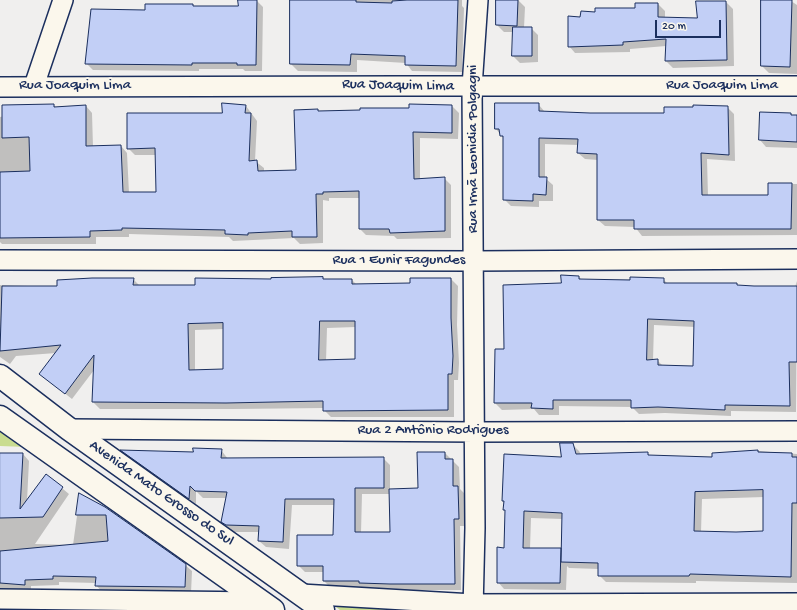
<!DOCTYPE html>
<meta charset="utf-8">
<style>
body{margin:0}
#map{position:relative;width:797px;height:610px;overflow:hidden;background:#f0efee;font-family:"Gochi Hand",sans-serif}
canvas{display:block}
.scale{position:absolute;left:655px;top:20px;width:66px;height:18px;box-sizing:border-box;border:2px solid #1b2f5e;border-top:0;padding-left:5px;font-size:12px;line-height:14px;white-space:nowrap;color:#1b2f5e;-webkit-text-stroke:3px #fbf7ec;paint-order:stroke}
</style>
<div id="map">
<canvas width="797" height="610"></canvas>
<div class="scale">20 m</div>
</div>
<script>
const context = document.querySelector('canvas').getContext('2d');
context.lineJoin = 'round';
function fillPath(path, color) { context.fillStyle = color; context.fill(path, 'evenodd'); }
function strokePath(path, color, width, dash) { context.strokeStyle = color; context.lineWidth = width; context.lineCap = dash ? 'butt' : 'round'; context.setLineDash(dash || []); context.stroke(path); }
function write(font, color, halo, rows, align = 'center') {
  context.font = font + ' "Gochi Hand",sans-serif'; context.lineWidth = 3.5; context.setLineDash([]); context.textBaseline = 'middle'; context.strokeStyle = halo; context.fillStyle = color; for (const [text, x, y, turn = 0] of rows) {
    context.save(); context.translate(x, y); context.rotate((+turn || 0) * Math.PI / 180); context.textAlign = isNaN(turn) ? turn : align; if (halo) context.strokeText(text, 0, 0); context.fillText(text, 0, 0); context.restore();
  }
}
fillPath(new Path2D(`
 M0 428 27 447 0 446Z
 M332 604 458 610H340Z`), '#c9dc90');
fillPath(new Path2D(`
 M239 0H256L263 7 262 71H245L243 69H199V71L93 70 86 63 146 11 192 5 195 7H239Z
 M291 0H462V6L464 8 462 72 412 71 406 63 357 60V72L298 71 291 64Z
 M497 0H518L525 7 524 28H531L538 35V62L520 63 513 56 514 32H504L497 25Z
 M791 1 797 5V74L769 73 762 66Z
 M697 2H726L733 9 734 66 673 68 666 61V46L630 49V52L575 53 569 46 581 18 596 13 636 9 658 4 665 11V18L698 19Z
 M496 104H538L545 112 590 114H665L727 107 734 114 735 161 707 159 708 196H769V184H797V235L642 236 635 227 605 226 598 220V160L585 159 578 153 579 145 545 144V178L553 185V201H539V207L511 206 504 199V139L496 129Z
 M53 105 56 107 86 106 92 113 93 147 121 146 127 153 129 193H157L156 155H135L128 148 246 106 257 121 255 161 264 168V172L297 171 317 110 320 112 452 106 459 113 458 139 420 138V179L444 178 451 185V238L397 239 394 236 366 235 360 229V198H329V201L323 200V243L300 244 294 238 233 241 229 237 129 234V237H96V244H2L0 242V117Z
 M791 114 793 116H797V148L766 147 760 140Z
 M579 277 582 280 663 279 668 284 738 287H795L797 281 796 412 731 411V416L665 413 639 414 632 407 559 406V415H539L534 409 502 410 495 403 505 350 562 284ZM654 325 695 327 694 367 663 366 657 360H653Z
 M322 278 325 280H352L357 285 411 284V279H451L458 286 457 325 459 363 458 380H454V417H331L324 410V408L234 409H100L93 402 94 370 72 399 40 374 56 353 16 356 10 364 0 357V285L58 287 133 279 140 286H196ZM356 327V360L326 361 327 328ZM224 329V370L195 371V330Z
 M572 444 579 451 581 455 647 453 651 456 712 458 758 451 797 454V583L696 581V583L606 582 599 575V569L569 568 567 566 566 590 504 589 498 582 505 549 506 512 504 510 503 500 562 458ZM764 497V532L736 533 701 532 702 499ZM531 518 563 519 562 551 560 549H530Z
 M221 450 228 459 383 458 390 465V490L419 489 445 453 459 467 460 489 465 494 466 526H460L461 590H397L365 587H330L324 581V572H305L298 565 334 536 335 505H292L289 549 266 547 259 541 260 532H233L222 522 227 498H203L196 491V504L122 451 194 453ZM362 494H390L391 533H361Z
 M0 454H23L29 461 27 501 46 475 69 494 35 544 73 545 80 494 185 565 192 571 191 593 102 592 96 585V583L59 582V585L31 586V591L0 589V591Z`), '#0003');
const building = new Path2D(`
 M238 0H257L256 65H237V63H192V65L85 64 91 9 145 10V4H193V6H238Z
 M290 0H356V2L392 3V1L407 0H458L456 66 405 65V56L351 54 350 65 290 64Z
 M496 0H518L517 26 496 25Z
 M761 0H792L790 67 761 66Z
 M696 1H726L727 60 665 61 666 39 623 42V45L568 47V16L580 17 581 11 595 12V8H635V3H658V17L697 18Z
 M513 27H532V56H512Z
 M222 103 246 105 245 113H251L249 161 257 160 258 171 296 170 294 110 318 109V111L360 110V108H409V104L452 105V133L413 132 414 179 445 177V231L390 233 389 229H359V191L323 192V194H316L317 237H292V231L248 233V235L225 234V230L122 228V230L90 231V237L0 238V172L30 171 29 137 2 138V105L54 104V107L86 105V146L121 145 123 192H156L155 148 127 149V113H222Z
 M495 103H539V111L590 113H664V107H693V105L728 106 729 155 701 153 702 195H768V183H792L791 229H634V220H597V154L577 153 578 139 539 138V177H547L546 195 533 194V201L503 200V136H500L499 129H495Z
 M760 112 791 113V115H797V142L759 140Z
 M561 275 579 276V279L630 280V277L664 278V283H737V285L754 286H797V362H789L790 406 725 405V410L658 407 631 408V400H553V409L531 408 532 403H494L495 349H504L503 285 561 283ZM648 319 694 321 693 366 658 365V359L647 360Z
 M323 277V279H352V284L410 283V278H451V318L453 356 452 374H448V410L323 411V401L226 403 92 402 94 355 65 394 39 374 61 345 0 351 2 286H57V280L92 278H134L133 285H195V278L271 279V278ZM320 321H355V359L319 360ZM223 323V369L189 370 188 324Z
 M560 443H573L576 454 648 452V455L712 457V453L758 450V452L792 453V457H797V503H792L791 577 690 574 689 576H598V563L561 562 562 513 524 511 523 548H561L560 583H497V547L504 548 505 510H503L504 501H502L504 454 561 457ZM763 490V531L736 532 694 531 695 492Z
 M193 448 222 449 221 458 384 457V488H355V532H390L389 489 418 488 417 452H445V459H453V486H458L459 519H454L455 584H390L359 583V581H323V566H297V535H333L334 499H285L283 542 258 541 259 526 226 525 221 522 227 492 195 491 190 486 189 499 120 450 193 452Z
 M0 453H23L20 509 46 474 63 487 43 517 0 518Z
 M79 493 105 507 186 564 185 587 95 586 96 577 53 576V579L25 580V585L0 583V551L108 541 106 515H76Z`);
fillPath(building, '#c2cff6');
strokePath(building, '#1b2f5e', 1);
const minor = new Path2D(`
 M34 86 63 0
 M0 87C266 85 531 87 797 86
 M0 260 474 261 797 259
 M69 429 475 432 797 431
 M301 594 473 604 797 603
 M0 599 261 602
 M473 610 475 528 472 87 478 0`);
const secondary = new Path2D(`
 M0 376 69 429 323 610
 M0 417 273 610`);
strokePath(minor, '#1b2f5e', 22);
strokePath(secondary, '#1b2f5e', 25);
strokePath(minor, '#fbf7ec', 19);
strokePath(secondary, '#fbf7ec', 22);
write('15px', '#1b2f5e', '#fbf7ec', [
 ["Rua Joaquim Lima",75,86],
 ["Rua Joaquim Lima",398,86,1],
 ["Rua Joaquim Lima",722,86],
 ["Rua Irmã Leonidia Polgagni",474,149,-90],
 ["Rua 1 Eunir Fagundes",399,261],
 ["Rua 2 Antônio Rodrigues",433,431],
 ["Avenida Mato Grosso do Sul",161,494,35]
]);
</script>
